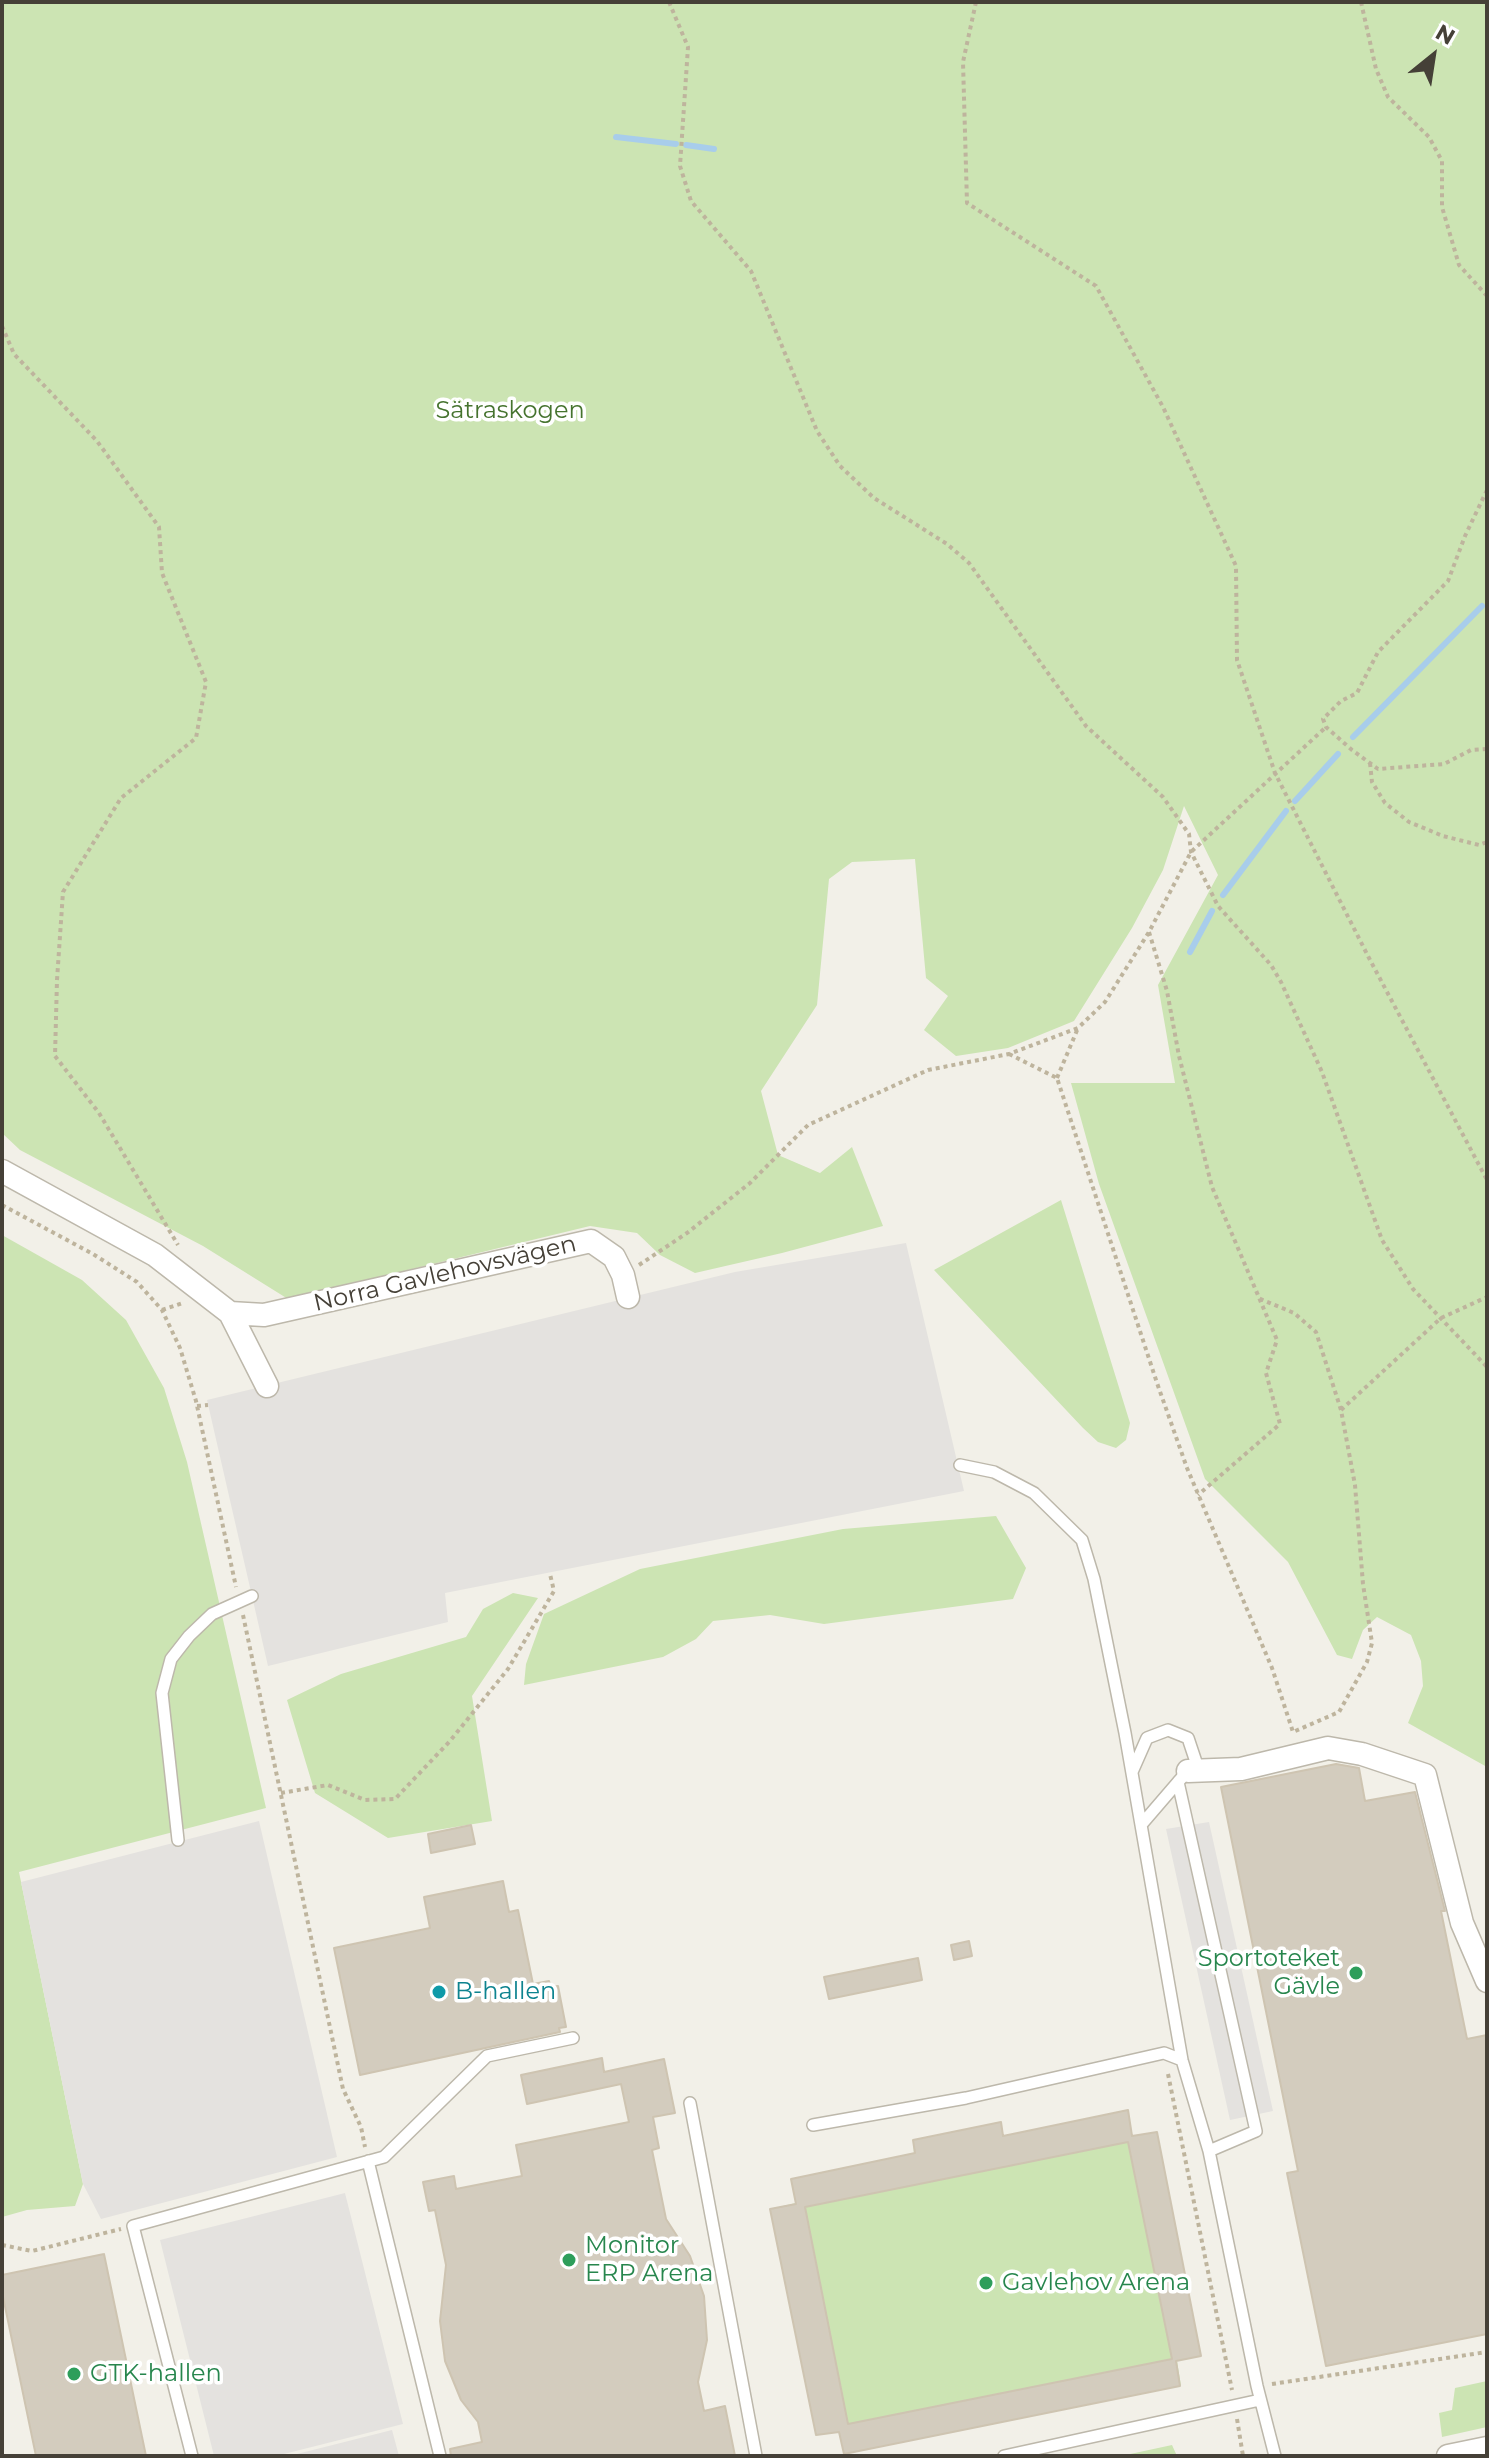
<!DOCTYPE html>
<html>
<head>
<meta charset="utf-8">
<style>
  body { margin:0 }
  #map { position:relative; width:1489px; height:2458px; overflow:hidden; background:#f2f0e8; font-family:Montserrat,sans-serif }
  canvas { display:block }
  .frame { position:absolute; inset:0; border:4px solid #454037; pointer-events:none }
  .north { position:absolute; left:1393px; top:16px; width:80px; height:80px; -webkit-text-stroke:6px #fff; paint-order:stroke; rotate:30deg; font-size:22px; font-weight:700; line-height:32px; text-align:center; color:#454037 }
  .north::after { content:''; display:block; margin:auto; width:28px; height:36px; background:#454037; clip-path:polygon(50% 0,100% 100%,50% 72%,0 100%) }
</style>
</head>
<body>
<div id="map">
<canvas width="1489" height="2458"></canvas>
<div class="frame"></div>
<div class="north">N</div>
</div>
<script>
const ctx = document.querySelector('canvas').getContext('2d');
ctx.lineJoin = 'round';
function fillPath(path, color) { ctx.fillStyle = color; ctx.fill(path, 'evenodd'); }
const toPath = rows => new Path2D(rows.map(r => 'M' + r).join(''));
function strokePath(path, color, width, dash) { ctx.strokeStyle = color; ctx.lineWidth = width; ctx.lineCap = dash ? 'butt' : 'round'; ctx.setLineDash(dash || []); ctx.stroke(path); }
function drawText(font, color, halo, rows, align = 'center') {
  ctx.font = font + ' Montserrat,sans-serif'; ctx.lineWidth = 7; ctx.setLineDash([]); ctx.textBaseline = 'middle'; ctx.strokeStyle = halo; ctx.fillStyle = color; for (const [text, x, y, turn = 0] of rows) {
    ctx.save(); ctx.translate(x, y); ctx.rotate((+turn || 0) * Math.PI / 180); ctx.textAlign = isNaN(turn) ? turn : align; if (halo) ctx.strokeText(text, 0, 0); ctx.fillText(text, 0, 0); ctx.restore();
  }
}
fillPath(toPath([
  [2,2,1487,2,1487,1767,1408,1723,1423,1686,1421,1661,1411,1635,1377,1617,1363,1630,1352,1659,1337,1655,1288,1562,1205,1479,1099,1184,1071,1083,1175,1083,1158,985,1218,875,1184,806,1163,870,1132,928,1074,1021,1008,1048,956,1056,924,1030,948,996,926,978,915,859,852,862,829,879,817,1005,761,1091,778,1155,820,1173,852,1147,883,1226,782,1253,695,1273,660,1255,637,1233,590,1226,288,1299,203,1246,20,1150,2,1133],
  [1061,1200,1130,1423,1126,1440,1116,1448,1098,1442,1083,1428,934,1270],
  [2,1235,82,1280,126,1320,164,1388,187,1462,266,1808,19,1872,83,2184,75,2206,27,2210,2,2217],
  [996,1516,1026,1568,1013,1599,824,1624,770,1615,713,1621,696,1639,663,1657,524,1685,526,1664,544,1614,640,1569,843,1529],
  [513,1593,538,1598,472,1696,492,1821,388,1838,315,1793,287,1700,341,1674,466,1637,483,1609],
  [1128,2110,1132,2136,1157,2132,1201,2356,1177,2361,1181,2386,844,2454,839,2432,816,2435,770,2209,796,2203,791,2179,914,2154,913,2140,1001,2122,1003,2136],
  [1487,2381,1487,2427,1442,2437,1439,2413,1452,2410,1455,2388],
  [1172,2445,1177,2456,1121,2456]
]), '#cce4b3');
fillPath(toPath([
  [906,1243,964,1491,445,1593,448,1622,268,1666,207,1400,735,1272],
  [259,1821,337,2157,101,2219,83,2184,21,1882],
  [1209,1822,1273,2111,1230,2120,1166,1829],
  [345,2193,403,2424,276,2456,214,2456,160,2240],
  [392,2430,399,2456,289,2456]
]), '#e4e2df');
strokePath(toPath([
  [616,137,676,144],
  [686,145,714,149],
  [1353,737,1482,606],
  [1295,801,1338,754],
  [1223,895,1286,811],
  [1190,952,1212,911]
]), '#a8cdeb', 6);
const building = toPath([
  [1336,1764,1359,1768,1365,1801,1415,1792,1445,1911,1441,1911,1467,2039,1487,2035,1487,2334,1326,2366,1287,2173,1298,2171,1221,1787,1336,1764],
  [471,1825,475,1844,431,1853,428,1834,471,1825],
  [503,1881,509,1912,518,1910,533,1984,549,1981,551,1987,558,1986,566,2027,559,2028,560,2032,360,2075,334,1948,430,1928,424,1897,503,1881],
  [969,1941,972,1956,954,1960,951,1945,969,1941],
  [918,1958,922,1980,829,1999,824,1977,918,1958],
  [602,2058,604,2072,664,2059,675,2113,653,2117,659,2148,652,2150,666,2219,690,2256,704,2296,707,2340,698,2382,704,2411,725,2406,735,2456,451,2456,450,2449,482,2442,478,2422,461,2400,445,2361,440,2321,446,2265,435,2210,429,2211,423,2182,454,2176,456,2189,522,2176,516,2145,629,2122,621,2084,527,2104,521,2075,602,2058],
  [1128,2110,1132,2136,1157,2132,1201,2356,1176,2361,1180,2386,844,2454,839,2432,816,2435,770,2209,796,2204,791,2179,915,2153,913,2140,1001,2122,1003,2136,1128,2110],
  [1128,2142,1172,2359,848,2424,805,2207,1128,2142],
  [104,2254,146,2456,36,2456,2,2292,2,2275,104,2254]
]);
fillPath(building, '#d3ccbe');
strokePath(building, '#cec4b1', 2);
const service = toPath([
  [960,1465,994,1472,1034,1493,1082,1540,1094,1579,1125,1733,1182,2060,1209,2151,1257,2386,1275,2456],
  [1132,1772,1147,1738,1168,1730,1188,1738,1196,1762,1178,1782,1256,2131,1209,2151],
  [1141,1825,1178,1782],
  [178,1840,162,1693,171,1659,189,1636,212,1614,252,1596],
  [690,2103,756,2456],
  [813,2125,966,2098,1164,2053,1182,2060],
  [368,2161,440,2456],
  [192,2456,133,2226,384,2157,487,2056,573,2038],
  [1004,2456,1260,2400]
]);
const minor = toPath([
  [2,1171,155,1255,230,1313,264,1315,591,1241,614,1257,623,1275,628,1297],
  [230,1313,267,1386],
  [1188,1771,1241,1769,1328,1748,1362,1754,1425,1775,1462,1923,1487,1981],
  [1448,2456,1487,2448]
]);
strokePath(service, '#bdb8ab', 14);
strokePath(minor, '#bdb8ab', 25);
strokePath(toPath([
  [669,2,688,47,680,166,691,201,751,271,817,431,840,466,874,498,947,544,969,563,1086,726,1163,797,1189,834,1191,852,1218,906,1271,965,1281,982,1322,1072,1382,1240,1413,1289,1487,1367],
  [976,2,963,62,967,203,1096,286,1163,407,1236,566,1237,660,1275,773,1369,958,1487,1180],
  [1361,2,1376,69,1388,97,1429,137,1442,161,1442,207,1459,265,1487,296],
  [2,326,14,354,97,441,159,527,162,573,206,682,196,738,121,798,63,892,57,980,55,1056,99,1113,178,1245],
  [1487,490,1465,536,1448,581,1378,652,1357,693,1341,701,1323,719,1326,727,1352,750,1378,769,1444,764,1471,750,1487,749],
  [1370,763,1372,782,1385,803,1409,822,1443,836,1479,845,1487,842],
  [1149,932,1167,991,1179,1056,1212,1187,1277,1340,1266,1373,1280,1424,1198,1495],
  [1009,1054,1057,1078,1157,1383,1187,1468,1272,1668,1293,1732,1339,1712,1367,1662,1372,1643,1363,1584,1355,1485,1341,1410,1316,1332,1294,1313,1258,1298],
  [1057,1078,1078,1028],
  [2,1205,93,1254,137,1282,162,1310,180,1348,196,1401,236,1587],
  [639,1265,687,1233,750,1183,808,1125,928,1070,1009,1054,1078,1028,1105,1002,1149,932,1191,852,1326,727],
  [162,1310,183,1303],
  [197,1406,208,1405],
  [1341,1410,1441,1318,1487,1297],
  [243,1615,343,2089,361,2127,365,2147],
  [281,1793,328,1785,365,1800,395,1799,450,1741,508,1669,554,1591,550,1574],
  [1168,2074,1232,2390],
  [2,2245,32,2251,121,2229],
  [1272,2384,1487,2352],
  [1237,2419,1243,2456]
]), '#beb49d', 4, [4, 4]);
strokePath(service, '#fff', 11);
strokePath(minor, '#fff', 22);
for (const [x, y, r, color] of [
  [1356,1973,8,"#2e9e5b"],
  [439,1992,8,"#0f9aa8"],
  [569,2260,8,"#2e9e5b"],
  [986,2283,8,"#2e9e5b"],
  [74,2374,8,"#2e9e5b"]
]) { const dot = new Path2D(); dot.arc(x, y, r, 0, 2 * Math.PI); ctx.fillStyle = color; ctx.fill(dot); strokePath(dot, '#fff', 3); }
drawText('24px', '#45732e', '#fff', [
  ["Sätraskogen",510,411]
]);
drawText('24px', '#454037', '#fff', [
  ["Norra Gavlehovsvägen",445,1274,-13]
]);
drawText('24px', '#27864d', '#fff', [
  ["Sportoteket",1340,1959,"right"],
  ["Gävle",1340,1987,"right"],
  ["Monitor",585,2246],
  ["ERP Arena",585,2274],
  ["Gavlehov Arena",1002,2283],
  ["GTK-hallen",90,2374]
], 'left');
drawText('24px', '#0d838f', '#fff', [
  ["B-hallen",455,1992]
], 'left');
</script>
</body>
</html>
